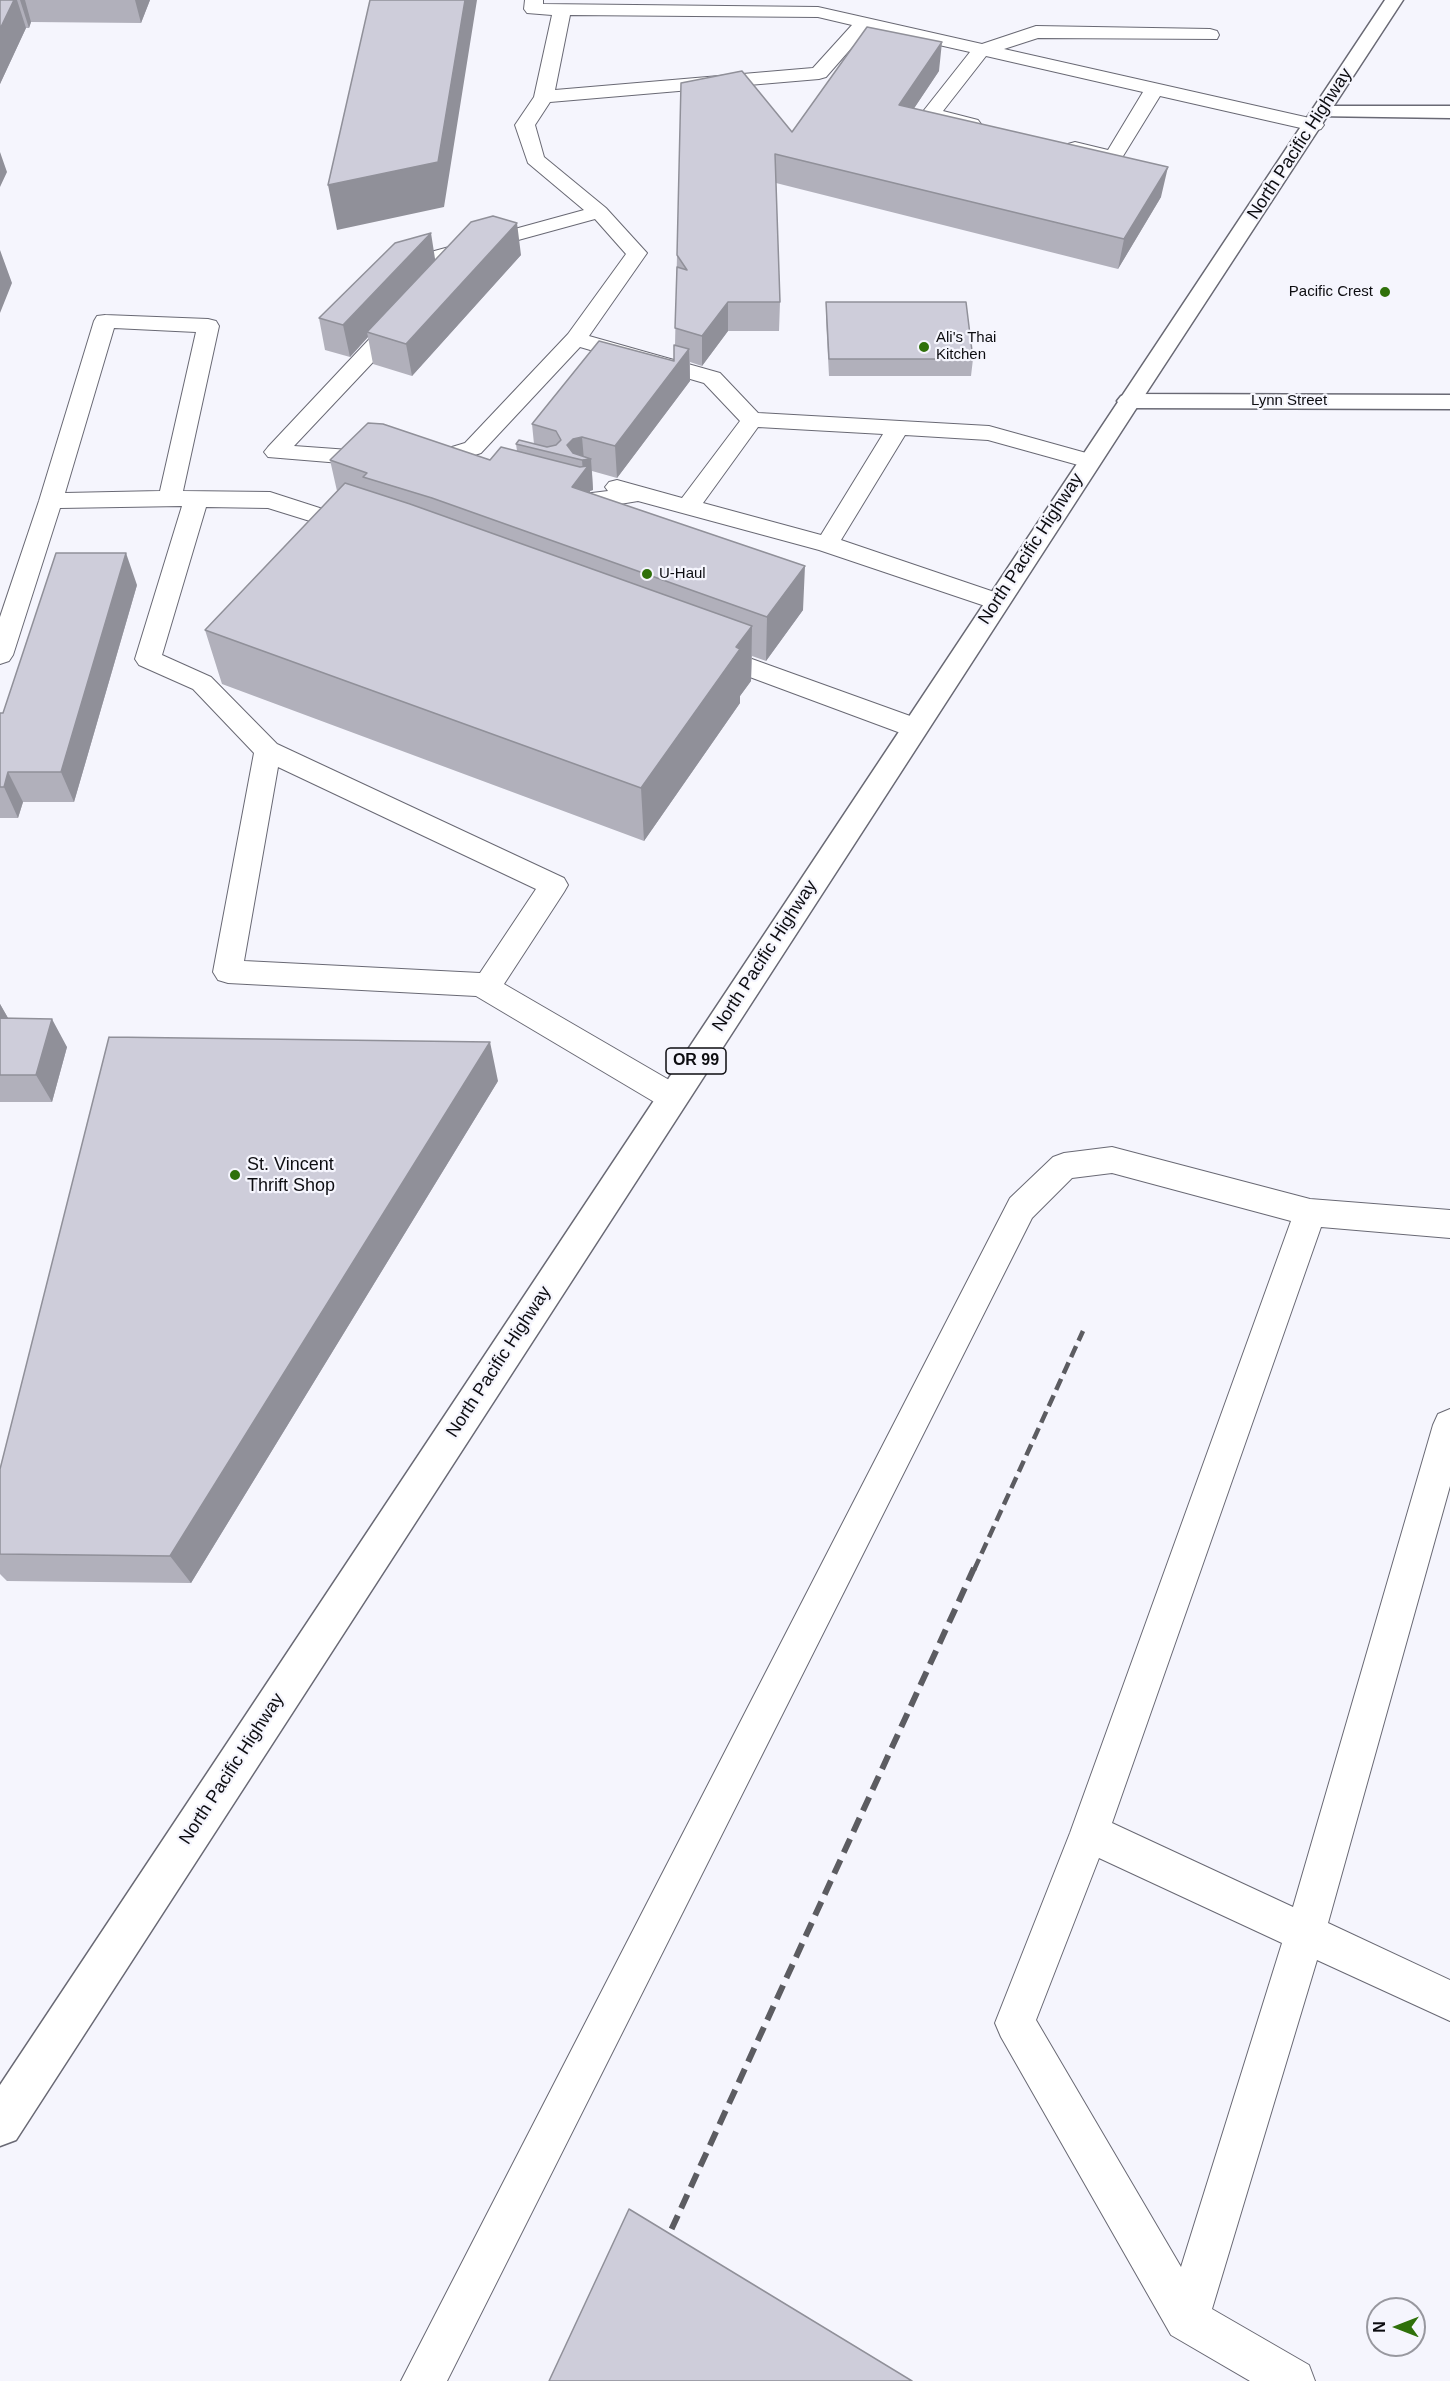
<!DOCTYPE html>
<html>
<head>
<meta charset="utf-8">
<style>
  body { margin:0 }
  #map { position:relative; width:1450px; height:2381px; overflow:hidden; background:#f5f5fd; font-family:Helvetica,sans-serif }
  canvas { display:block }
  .north { position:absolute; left:1366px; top:2297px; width:60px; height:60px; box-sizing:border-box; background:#f5f5fd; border:2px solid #98989f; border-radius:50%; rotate:270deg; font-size:16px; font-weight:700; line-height:24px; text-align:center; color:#0d0d11 }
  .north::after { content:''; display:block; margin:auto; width:21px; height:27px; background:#2f700a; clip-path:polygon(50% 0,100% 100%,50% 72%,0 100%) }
</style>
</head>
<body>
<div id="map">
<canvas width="1450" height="2381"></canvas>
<div class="north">N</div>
</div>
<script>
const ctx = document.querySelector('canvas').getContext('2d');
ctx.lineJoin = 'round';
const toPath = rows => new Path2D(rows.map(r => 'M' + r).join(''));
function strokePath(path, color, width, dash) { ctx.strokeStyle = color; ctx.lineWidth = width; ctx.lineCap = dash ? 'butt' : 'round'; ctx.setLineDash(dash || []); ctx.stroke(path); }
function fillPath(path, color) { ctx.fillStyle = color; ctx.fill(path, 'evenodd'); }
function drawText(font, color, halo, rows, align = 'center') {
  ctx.font = font + ' Helvetica,sans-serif'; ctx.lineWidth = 4.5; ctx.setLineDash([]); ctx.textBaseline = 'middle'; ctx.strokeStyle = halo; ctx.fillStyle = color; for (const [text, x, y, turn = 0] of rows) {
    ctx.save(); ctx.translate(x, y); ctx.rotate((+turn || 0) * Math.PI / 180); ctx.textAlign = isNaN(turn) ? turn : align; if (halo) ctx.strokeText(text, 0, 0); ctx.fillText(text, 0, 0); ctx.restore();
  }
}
const lane = toPath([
  [525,0,543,0,543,4,818,7,982,44,1036,26,1210,29,1217,31,1219,35,1217,39,1038,38,1004,49,1314,119,1321,121,1324,125,1321,129,1314,131,1160,96,1120,161,1113,163,1068,152,1065,148,1068,144,1075,142,1108,150,1143,92,986,56,943,111,978,120,981,124,978,128,971,130,924,118,921,114,970,52,868,29,826,77,819,79,550,102,535,125,544,157,606,208,647,253,589,336,720,373,758,413,989,426,1097,456,1101,461,1097,466,1089,468,988,440,905,435,841,540,1006,596,1009,602,1006,608,997,610,819,550,638,501,584,510,554,501,550,496,554,491,562,488,584,494,608,491,605,487,609,482,617,480,682,498,740,421,704,383,580,347,481,453,429,470,416,468,412,463,416,458,465,443,568,334,626,254,595,219,394,274,387,272,383,268,387,264,584,210,528,163,515,125,534,97,552,15,527,13,524,9,525,0],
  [570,15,818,17,852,25,813,68,555,90,570,15],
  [758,427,883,434,821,535,703,503,758,427],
  [105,315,208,319,216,321,219,326,183,491,270,492,363,522,367,527,363,532,355,535,268,508,206,507,162,655,211,677,277,744,564,878,568,885,564,892,504,984,683,1088,687,1097,683,1106,672,1109,661,1106,476,996,228,983,218,980,213,972,254,753,193,689,139,665,135,659,182,506,60,508,13,655,9,661,0,664,0,617,39,501,94,321,97,316,105,315],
  [114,328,196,332,160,491,65,493,114,328],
  [278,767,536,889,480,973,244,961,278,767],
  [399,315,407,316,410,321,407,326,294,446,377,452,385,454,389,459,385,464,377,466,268,457,264,452,268,447,391,316,399,315],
  [713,645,924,721,928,728,924,735,915,737,906,735,704,660,700,654,704,648,713,645],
  [1112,1147,1310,1199,1450,1210,1450,1238,1321,1227,1112,1823,1293,1907,1433,1425,1438,1414,1450,1409,1450,1486,1328,1923,1450,1980,1450,2021,1317,1960,1212,2309,1309,2365,1315,2381,1250,2381,1171,2335,1001,2037,995,2023,1070,1833,1291,1221,1112,1173,1072,1178,1032,1218,447,2381,401,2381,1010,1198,1053,1157,1064,1153,1112,1147],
  [1099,1858,1282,1943,1181,2267,1036,2020,1099,1858]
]);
const street = toPath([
  [1322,106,1450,106,1450,118,1315,116,1312,112,1315,108,1322,106],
  [1129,394,1450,395,1450,409,1129,408,1121,406,1117,401,1121,396,1129,394]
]);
const primary = toPath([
  [1385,0,1403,0,1141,401,16,2140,0,2146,0,2085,1385,0]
]);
strokePath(lane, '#696974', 2);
strokePath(street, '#696974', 3);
strokePath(primary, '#696974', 3);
fillPath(lane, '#fff');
fillPath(street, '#fff');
fillPath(primary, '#fff');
strokePath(toPath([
  [974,1570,1083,1331]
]), '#5c5c61', 4.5, [12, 6]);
strokePath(toPath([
  [662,2250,974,1568]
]), '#5c5c61', 6, [15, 8]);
fillPath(toPath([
  [0,0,150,0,141,23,31,22,29,28,26,28,0,84],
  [939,71,914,108,1161,197,1118,269,776,183,780,302,779,331,728,331,702,366,690,362,690,381,617,478,592,471,593,490,590,491,590,494,803,610,766,661,752,656,751,681,740,696,740,703,644,841,222,684,205,630,337,491,330,460,490,460,517,451,516,444,534,444,532,424,674,361,675,345,677,255,792,132],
  [521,255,412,376,373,364,368,337,350,357,325,350,319,318,435,260],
  [826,302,973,359,971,376,829,376,826,319],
  [137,585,74,802,23,802,18,818,0,818,0,713,3,713],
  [0,1004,8,1018,67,1047,52,1102,0,1102],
  [498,1081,191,1583,7,1581,0,1574,0,1469]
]), '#b1b0bb');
fillPath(toPath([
  [14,0,17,0,26,28,0,84,0,29],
  [20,0,25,0,31,22,29,28],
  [135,0,150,0,141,23],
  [465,0,477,0,444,207,337,230,328,185],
  [942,42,939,71,897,134,899,105],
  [0,152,7,172,0,187],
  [1168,167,1161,197,1118,269,1124,239],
  [517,223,521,255,412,376,406,344],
  [431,233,436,265,367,332,368,337,350,357,343,325],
  [0,250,12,283,0,313],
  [728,302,728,331,702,366,702,336],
  [689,349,690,381,617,478,615,446],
  [582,437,584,460,591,459,593,490,590,491,592,511,572,487,583,473,582,460,569,457,567,445,573,439],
  [126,553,137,585,74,802,61,772],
  [805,566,803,610,766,661,767,617],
  [752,626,751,681,740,696,740,703,644,841,641,788,736,647],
  [8,772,23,802,18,818,4,787],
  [0,1004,16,1032,0,1027],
  [52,1019,67,1047,52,1102,36,1075],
  [490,1042,498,1081,191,1583,170,1556]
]), '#909099');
const building = toPath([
  [0,0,14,0,0,29,0,0],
  [370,0,465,0,438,162,328,185,370,0],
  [867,27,942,42,899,105,1168,167,1124,239,775,154,780,302,728,302,702,336,675,328,677,267,687,270,677,255,681,83,742,71,792,132,867,27],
  [493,216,517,223,406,344,367,332,471,222,493,216],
  [431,233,343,325,319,318,395,243,431,233],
  [826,302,966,302,973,359,829,359,826,302],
  [599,341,674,361,674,345,689,349,615,446,582,437,573,439,567,445,573,453,591,459,582,460,516,444,519,440,547,447,556,445,561,440,556,431,532,424,599,341],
  [368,423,383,424,490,460,501,447,580,467,588,466,572,487,805,566,767,617,432,498,363,477,367,473,330,460,368,423],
  [345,483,410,504,752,626,736,647,740,649,641,788,205,630,345,483],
  [56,553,126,553,61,772,8,772,4,787,0,787,0,713,3,713,56,553],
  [0,1018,52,1019,36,1075,0,1075,0,1018],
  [109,1037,490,1042,170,1556,0,1554,0,1469,109,1037],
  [629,2209,912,2381,549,2381,629,2209]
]);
fillPath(building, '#cecdda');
strokePath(building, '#909099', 1.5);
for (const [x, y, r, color] of [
  [1385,292,6,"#2f700a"],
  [924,347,6,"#2f700a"],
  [647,574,6,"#2f700a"],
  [235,1175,6,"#2f700a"]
]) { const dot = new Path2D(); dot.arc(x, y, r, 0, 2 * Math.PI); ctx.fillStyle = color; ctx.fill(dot); strokePath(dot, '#f5f5fd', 2); }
drawText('15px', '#0d0d11', '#f5f5fd', [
  ["Pacific Crest",1373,292,"right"],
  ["Ali's Thai",936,338],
  ["Kitchen",936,355],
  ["U-Haul",659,574]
], 'left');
drawText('15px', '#0d0d11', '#f5f5fd', [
  ["Lynn Street",1289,401]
]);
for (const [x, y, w] of [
  [696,1061,60]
]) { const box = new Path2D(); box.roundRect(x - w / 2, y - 13, w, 26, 4.5); ctx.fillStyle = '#f5f5fd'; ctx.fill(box); strokePath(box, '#0d0d11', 1.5); }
drawText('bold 16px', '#0d0d11', null, [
  ["OR 99",696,1061]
]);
drawText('18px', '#0d0d11', '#f5f5fd', [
  ["North Pacific Highway",1300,144,-57],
  ["North Pacific Highway",1031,549,-57],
  ["North Pacific Highway",765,956,-57],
  ["North Pacific Highway",499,1362,-57],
  ["North Pacific Highway",232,1769,-57]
]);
drawText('18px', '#0d0d11', '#f5f5fd', [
  ["St. Vincent",247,1165],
  ["Thrift Shop",247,1186]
], 'left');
</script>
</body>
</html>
